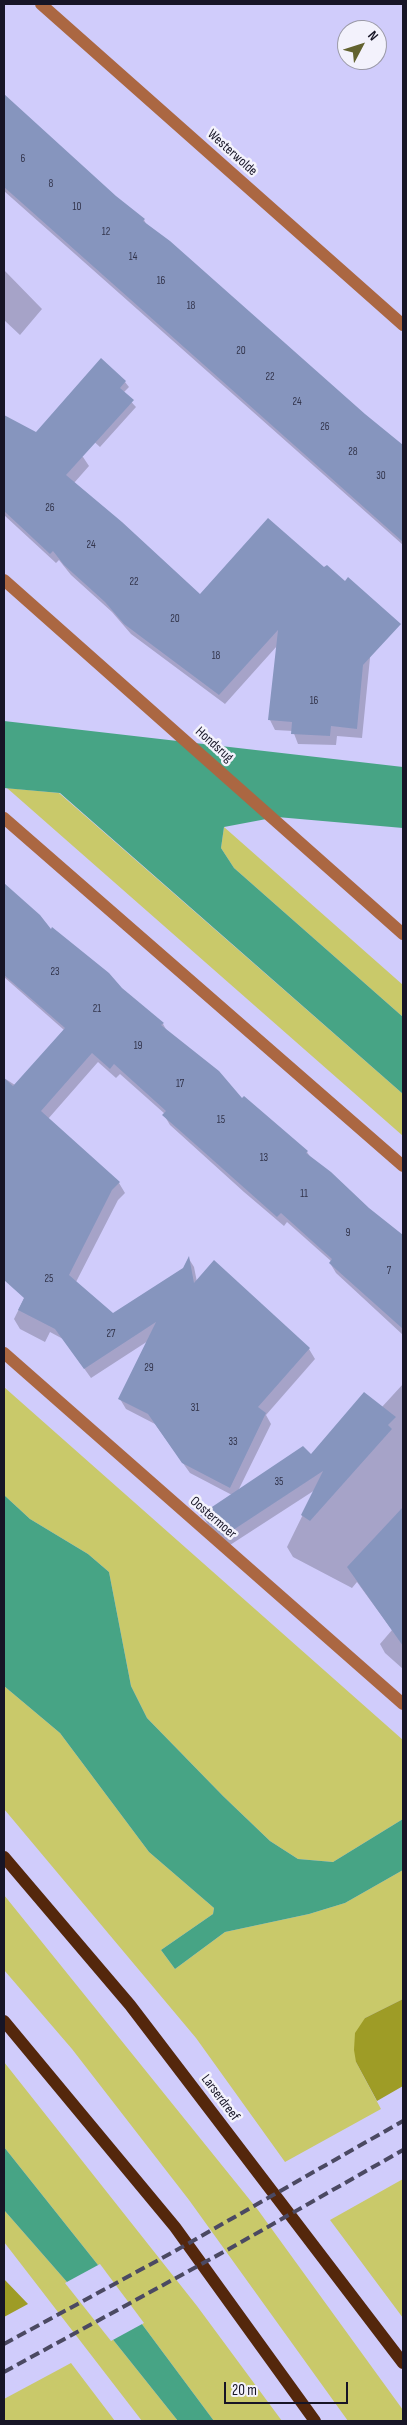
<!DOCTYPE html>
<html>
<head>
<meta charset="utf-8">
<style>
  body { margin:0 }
  #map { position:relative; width:407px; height:2425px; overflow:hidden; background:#d0ccfb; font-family:"Sofia Sans Condensed",sans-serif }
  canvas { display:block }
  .frame { position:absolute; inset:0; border:5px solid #171526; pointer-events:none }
  .north { position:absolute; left:337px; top:20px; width:50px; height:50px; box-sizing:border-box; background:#f3f2fc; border:1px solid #9b9aa6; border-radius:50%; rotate:50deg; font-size:14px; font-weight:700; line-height:20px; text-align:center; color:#171526 }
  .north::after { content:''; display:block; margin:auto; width:18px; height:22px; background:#62622f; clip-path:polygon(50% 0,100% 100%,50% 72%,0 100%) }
  .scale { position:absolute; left:224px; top:2382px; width:124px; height:22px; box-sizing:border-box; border:2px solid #171526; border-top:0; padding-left:6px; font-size:15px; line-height:18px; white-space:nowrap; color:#171526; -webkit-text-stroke:4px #f3f2fc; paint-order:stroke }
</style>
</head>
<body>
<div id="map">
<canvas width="407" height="2425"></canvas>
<div class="frame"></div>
<div class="north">N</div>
<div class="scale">20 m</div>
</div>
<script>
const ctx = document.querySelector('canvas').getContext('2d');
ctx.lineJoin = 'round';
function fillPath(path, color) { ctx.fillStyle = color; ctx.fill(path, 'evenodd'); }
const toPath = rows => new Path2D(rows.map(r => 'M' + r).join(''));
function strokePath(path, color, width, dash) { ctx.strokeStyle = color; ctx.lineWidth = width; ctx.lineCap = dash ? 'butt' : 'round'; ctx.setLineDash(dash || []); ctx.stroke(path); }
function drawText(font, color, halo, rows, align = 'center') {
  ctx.font = font + ' "Sofia Sans Condensed",sans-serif'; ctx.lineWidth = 5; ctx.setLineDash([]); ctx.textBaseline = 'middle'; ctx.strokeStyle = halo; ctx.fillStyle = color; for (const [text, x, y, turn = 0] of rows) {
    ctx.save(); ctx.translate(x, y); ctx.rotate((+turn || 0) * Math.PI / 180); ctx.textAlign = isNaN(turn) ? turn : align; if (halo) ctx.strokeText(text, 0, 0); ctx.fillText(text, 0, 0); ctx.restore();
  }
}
fillPath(toPath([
  [7,788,59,793,403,1094,403,1136],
  [224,827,403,985,403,1017,234,868,221,848],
  [4,1387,403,1740,403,1819,333,1862,298,1859,270,1841,223,1796,147,1718,131,1686,109,1572,88,1554,30,1519,4,1495],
  [4,1686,60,1733,149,1852,214,1908,213,1914,161,1950,175,1969,225,1932,309,1914,345,1903,403,1870,403,1999,365,2018,356,2062,381,2109,285,2162,196,2038,4,1809],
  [4,1895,258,2210,403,2410,403,2421,348,2421,189,2200,72,2049,4,1970],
  [4,2062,197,2306,282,2421,214,2421,98,2265,4,2147],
  [403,2179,403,2318,330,2220],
  [4,2210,67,2282,178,2421,142,2421,4,2242],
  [71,2363,115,2421,4,2421,4,2399]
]), '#c9c96a');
fillPath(toPath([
  [403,1999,403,2086,377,2101,356,2062,354,2050,355,2033,365,2018],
  [4,2279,28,2304,4,2317]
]), '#9e9c26');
fillPath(toPath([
  [4,721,403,767,403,828,277,817,224,827,221,848,234,868,403,1017,403,1094,60,793,4,788],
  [4,1495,30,1519,88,1554,109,1572,131,1686,147,1718,223,1796,270,1841,298,1859,333,1862,403,1819,403,1870,345,1903,309,1914,225,1932,175,1969,161,1950,213,1914,214,1908,149,1852,60,1733,4,1686],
  [4,2147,98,2265,214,2421,178,2421,67,2282,4,2210]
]), '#47a485');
fillPath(toPath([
  [100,2264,144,2323,111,2341,65,2283]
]), '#d0ccfb');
fillPath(toPath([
  [4,96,115,197,144,220,148,227,403,451,403,545,4,191],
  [4,270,42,309,20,335,4,320],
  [125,382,129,387,123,393,136,407,100,447,62,413],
  [4,417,83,457,89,466,74,483,200,596,324,569,375,608,362,738,337,736,336,745,298,744,293,731,275,730,270,720,277,646,225,704,131,634,112,612,71,575,59,560,56,563,4,515],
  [4,884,39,916,51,931,163,1024,167,1031,242,1100,307,1152,311,1158,403,1239,403,1335,336,1273,330,1263,332,1262,287,1222,284,1226,244,1192,170,1125,164,1115,165,1114,120,1074,116,1078,98,1062,48,1119,119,1183,125,1193,118,1200,76,1282,113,1315,184,1268,189,1259,194,1267,197,1282,214,1261,309,1349,315,1359,266,1415,271,1424,238,1491,311,1455,381,1408,403,1384,403,1669,385,1653,380,1644,392,1630,357,1582,352,1588,293,1557,287,1547,315,1490,230,1545,208,1525,202,1515,232,1495,190,1473,155,1424,126,1409,120,1399,148,1341,91,1378,63,1339,50,1332,45,1342,20,1329,14,1319,47,1252,4,1280,4,1078,15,1085,64,1030,4,977]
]), '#0003');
fillPath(toPath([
  [4,94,116,196,145,219,143,221,170,241,365,414,403,445,403,542,4,187],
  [101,358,126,381,120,388,134,400,66,475,122,522,200,594,268,518,324,567,327,565,345,581,348,577,401,624,363,665,357,729,331,726,330,736,291,734,292,722,268,720,278,630,219,695,124,624,105,602,64,565,53,551,50,554,4,511,4,415,36,432],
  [4,883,40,915,51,929,52,927,109,973,122,988,164,1023,161,1025,219,1071,242,1098,244,1096,308,1151,306,1153,331,1172,369,1208,403,1235,403,1329,329,1263,332,1259,281,1213,277,1217,178,1129,162,1115,166,1111,114,1064,110,1069,92,1053,41,1111,120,1182,112,1190,69,1275,113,1313,183,1268,189,1256,194,1283,214,1260,310,1348,258,1407,266,1413,230,1488,182,1463,148,1414,118,1399,156,1322,84,1369,55,1329,18,1310,24,1298,4,1280,4,1078,13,1086,65,1028,4,975],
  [364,1392,396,1417,388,1425,392,1429,310,1521,301,1515,323,1471,224,1536,200,1515,303,1446,311,1454],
  [403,1507,403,1646,347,1567]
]), '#8695be');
strokePath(toPath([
  [41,4,403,325],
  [4,580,403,934],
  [4,818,403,1166],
  [4,1353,403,1704]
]), '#ab6742', 12);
strokePath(toPath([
  [4,1857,130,2005,403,2363],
  [4,2021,175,2227,315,2421]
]), '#54270c', 12);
strokePath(toPath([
  [4,2344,175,2251,403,2121],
  [4,2372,229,2249,403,2150]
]), '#4b4962', 4, [10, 5]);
drawText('11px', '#33354c', null, [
  ["6",23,159],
  ["8",51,184],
  ["10",77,207],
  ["12",106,232],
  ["14",133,257],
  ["16",161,281],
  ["18",191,306],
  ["20",241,351],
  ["22",270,377],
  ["24",297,402],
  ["26",325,427],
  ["28",353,452],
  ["30",381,476],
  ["26",50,508],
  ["24",91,545],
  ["22",134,582],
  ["20",175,619],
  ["18",216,656],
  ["16",314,701],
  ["23",55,972],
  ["21",97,1009],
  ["19",138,1046],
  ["17",180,1084],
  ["15",221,1120],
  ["13",264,1158],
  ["11",304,1194],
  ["9",348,1233],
  ["7",389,1271],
  ["25",49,1279],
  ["27",111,1334],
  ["29",149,1368],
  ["31",195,1408],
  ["33",233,1442],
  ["35",279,1482]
]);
drawText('14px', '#171526', '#f3f2fc', [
  ["Westerwolde",232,153,42],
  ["Hondsrug",214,745,42],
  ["Oostermoer",213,1518,41],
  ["Larserdreef",220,2098,53]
]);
</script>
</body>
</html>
